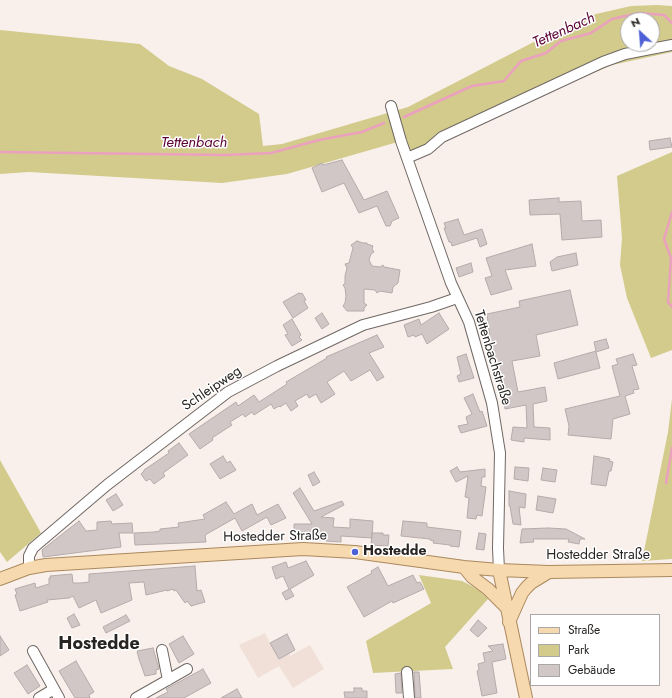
<!DOCTYPE html>
<html>
<head>
<meta charset="utf-8">
<style>
  body { margin:0 }
  #map { position:relative; width:672px; height:698px; overflow:hidden; background:#f9f0eb; font-family:Jost,sans-serif }
  canvas { display:block }
  .legend { position:absolute; left:530px; top:614px; width:130px; height:72px; box-sizing:border-box; background:#fff; border:1px solid #a9a7a7; margin:0; padding:5px 7px; list-style:none; font-size:12px; color:#272422 }
  .legend li { display:flex; align-items:center; gap:8px; height:20px }
  .legend b { width:20px; border:1px solid #a9a7a7 }
  .north { position:absolute; left:620px; top:12px; width:40px; height:40px; box-sizing:border-box; background:#fff; border:1px solid #a9a7a7; border-radius:50%; rotate:334deg; font-size:11px; font-weight:700; line-height:16px; text-align:center; color:#272422 }
  .north::after { content:''; display:block; margin:auto; width:14px; height:18px; background:#4e60d6; clip-path:polygon(50% 0,100% 100%,50% 72%,0 100%) }
</style>
</head>
<body>
<div id="map">
<canvas width="672" height="698"></canvas>
<ul class="legend">
<li><b style="height:5px;background:#f7d9b0"></b>Straße</li>
<li><b style="height:11px;background:#d2cb8c"></b>Park</li>
<li><b style="height:11px;background:#d1c7c6"></b>Gebäude</li>
</ul>
<div class="north">N</div>
</div>
<script>
const ctx = document.querySelector('canvas').getContext('2d');
ctx.lineJoin = 'round';
function fillPath(path, color) { ctx.fillStyle = color; ctx.fill(path, 'evenodd'); }
const toPath = rows => new Path2D(rows.map(r => 'M' + r).join(''));
function strokePath(path, color, width, dash) { ctx.strokeStyle = color; ctx.lineWidth = width; ctx.lineCap = dash ? 'butt' : 'round'; ctx.setLineDash(dash || []); ctx.stroke(path); }
function drawText(font, color, halo, rows, align = 'center') {
  ctx.font = font + ' Jost,sans-serif'; ctx.lineWidth = 3; ctx.setLineDash([]); ctx.textBaseline = 'middle'; ctx.strokeStyle = halo; ctx.fillStyle = color; for (const [text, x, y, turn = 0] of rows) {
    ctx.save(); ctx.translate(x, y); ctx.rotate((+turn || 0) * Math.PI / 180); ctx.textAlign = isNaN(turn) ? turn : align; if (halo) ctx.strokeText(text, 0, 0); ctx.fillText(text, 0, 0); ctx.restore();
  }
}
fillPath(toPath([
  [265,633,270,643,287,634,295,650,289,653,290,656,310,645,324,669,293,688,279,666,258,678,239,645]
]), '#f1e0d8');
fillPath(toPath([
  [657,5,672,6,672,52,612,65,570,83,407,158,401,141,287,174,222,183,29,172,0,174,0,30,140,44,169,66,202,79,259,114,263,146,282,144,408,107,553,32,596,14,631,6],
  [628,20,652,20,652,44,628,44],
  [672,152,672,350,651,358,627,298,620,265,622,238,617,176],
  [672,399,672,559,642,561,668,432],
  [0,460,41,533,7,562,0,552],
  [419,575,462,581,470,585,480,591,488,599,445,647,453,669,373,673,366,641,431,603]
]), '#d2cb8c');
strokePath(toPath([
  [404,117,472,86,504,81,521,61,546,53,561,41,591,33,612,19,639,13,664,15,672,23],
  [0,152,225,155,271,153,319,140,362,132,384,123],
  [672,212,664,239,671,258,668,302,672,307],
  [666,483,672,448]
]), '#eba1be', 2.5);
const building = toPath([
  [670,138,672,147,650,150,649,141,670,138],
  [342,160,364,200,387,191,399,218,392,221,390,226,386,226,377,206,359,213,344,183,322,192,312,168,322,163,323,165,342,160],
  [559,198,559,202,581,201,582,221,601,220,602,237,562,240,560,214,530,215,529,200,559,198],
  [458,219,464,235,482,229,487,244,480,247,477,238,452,246,451,242,449,242,444,228,446,228,444,223,458,219],
  [357,241,363,243,367,243,367,244,373,246,372,249,374,252,371,254,369,260,372,266,380,267,383,265,384,267,400,270,398,283,393,287,392,293,380,291,377,293,375,290,364,289,364,303,367,305,364,308,364,311,347,311,343,306,345,303,346,296,345,288,343,285,345,283,345,276,347,268,345,264,349,263,353,248,351,245,357,241],
  [532,244,536,266,505,270,512,289,491,295,485,278,492,276,486,258,532,244],
  [576,253,578,265,552,271,550,262,557,257,576,253],
  [471,263,473,272,459,277,456,268,471,263],
  [570,290,578,325,536,335,540,356,512,361,518,392,545,387,547,401,533,404,534,427,550,428,550,440,524,438,524,442,511,440,513,427,527,428,526,405,505,409,490,339,487,314,520,307,519,301,570,290],
  [299,293,300,294,302,293,306,300,304,301,308,308,293,318,283,302,299,293],
  [322,313,329,324,322,329,315,318,322,313],
  [439,313,449,329,427,344,422,334,415,337,414,335,408,337,404,325,419,319,421,325,439,313],
  [292,319,301,335,299,337,302,340,292,346,285,335,288,334,283,325,292,319],
  [377,335,384,347,369,353,384,377,377,381,370,370,351,381,344,371,327,382,335,394,321,403,316,394,309,398,307,394,295,401,298,406,291,411,286,403,280,407,279,406,274,409,271,404,254,415,252,412,245,417,243,414,230,422,232,425,212,438,213,440,200,449,189,434,236,402,238,406,254,395,259,402,287,384,286,382,327,358,326,357,377,335],
  [606,339,609,348,596,352,600,368,558,379,554,363,596,351,594,342,606,339],
  [466,354,474,378,459,382,457,376,461,374,457,357,466,354],
  [633,354,637,365,632,366,639,389,633,390,634,393,625,396,630,414,613,419,611,439,568,435,569,426,565,409,620,396,612,366,618,364,616,359,633,354],
  [473,394,480,412,482,411,487,426,461,433,458,426,468,424,466,417,472,414,464,398,473,394],
  [179,443,188,455,163,473,165,476,154,484,150,479,146,481,141,474,144,471,144,470,169,453,168,451,179,443],
  [223,456,227,463,230,461,236,470,220,479,210,464,223,456],
  [594,456,610,459,609,461,613,462,611,471,609,471,606,486,591,484,594,456],
  [457,467,460,472,485,469,485,477,482,477,481,486,486,487,482,516,477,515,476,519,467,518,469,498,465,497,468,476,456,482,450,471,457,467],
  [515,467,529,468,528,481,514,479,515,467],
  [543,468,557,470,555,482,541,480,543,468],
  [314,472,320,482,313,486,308,475,314,472],
  [300,488,314,511,342,501,344,505,321,517,334,518,333,527,350,528,350,519,373,521,372,538,341,536,341,542,326,541,326,540,297,539,294,535,294,524,312,524,293,493,300,488],
  [509,491,526,494,525,508,519,507,521,525,513,524,510,506,509,506,509,491],
  [116,494,123,505,113,511,106,500,116,494],
  [538,496,556,499,553,513,536,510,538,496],
  [226,502,234,514,252,504,257,515,278,504,286,518,271,525,267,517,242,531,235,518,205,535,206,542,135,545,134,533,154,532,160,531,160,529,179,527,178,523,205,519,203,515,226,502],
  [79,521,86,531,97,530,97,522,111,521,112,524,132,523,133,533,119,533,121,547,43,557,42,550,79,521],
  [403,521,427,523,427,527,461,531,459,547,450,546,450,545,433,543,434,541,430,540,430,539,401,536,403,521],
  [548,528,566,529,585,539,580,539,579,544,568,542,569,539,533,539,534,542,520,543,522,529,548,528],
  [372,533,383,533,383,535,389,535,388,546,371,545,372,533],
  [479,533,486,534,484,550,476,549,479,533],
  [306,561,314,575,290,589,294,596,286,600,282,593,289,589,283,576,276,579,272,567,286,562,288,568,306,561],
  [195,566,197,591,201,590,205,602,191,606,187,601,185,603,176,590,174,591,173,589,167,591,167,590,146,595,144,582,129,583,132,600,101,613,96,600,79,608,73,596,69,598,47,600,48,602,20,611,15,595,17,594,15,589,35,583,36,588,49,584,49,578,51,578,50,576,72,574,73,583,81,583,89,582,89,574,195,566],
  [378,567,388,586,413,575,417,583,420,582,424,589,393,603,392,601,364,617,347,587,372,573,371,571,378,567],
  [74,614,80,625,72,628,67,618,74,614],
  [126,615,130,621,106,633,103,627,126,615],
  [478,620,487,628,478,637,470,630,478,620],
  [287,634,295,650,279,659,270,643,287,634],
  [0,636,9,650,0,656,0,636],
  [183,636,194,654,179,663,169,644,183,636],
  [503,644,506,659,492,662,497,693,482,696,477,671,479,670,478,664,485,662,483,653,493,651,488,646,503,644],
  [153,648,159,669,156,670,156,674,145,676,139,659,137,651,153,648],
  [76,661,94,692,89,695,90,698,75,698,59,671,76,661],
  [27,665,40,686,28,694,14,673,27,665],
  [203,669,211,683,184,698,156,698,168,692,166,689,203,669],
  [414,672,419,672,421,698,415,698,414,672],
  [401,673,402,693,396,693,395,674,401,673],
  [354,688,362,688,362,691,367,691,367,698,345,698,344,692,354,692,354,688],
  [237,689,242,698,221,698,237,689]
]);
fillPath(building, '#d1c7c6');
strokePath(building, '#b5abaa', 1);
const minor = toPath([
  [391,106,401,141,451,283,469,322,492,403,500,453,498,548,499,570],
  [407,158,428,149,442,137,603,62,625,54,672,45],
  [29,568,29,556,33,548,107,485,228,392,277,366,363,325,431,307,457,298],
  [162,650,168,680],
  [33,651,59,698],
  [407,672,409,698],
  [39,698,54,689],
  [136,698,187,669]
]);
const major = toPath([
  [464,567,472,577,488,589,506,607],
  [499,570,526,698],
  [0,579,29,568,46,565,303,549,355,552,464,567,499,570,549,572,672,570],
  [509,622,522,593,526,588,531,583,549,572]
]);
strokePath(minor, '#706864', 12);
strokePath(major, '#aa895c', 14);
strokePath(minor, '#fff', 10);
strokePath(major, '#f7d9b0', 12);
for (const [x, y, r, color] of [
  [355,552,4,"#4e60d6"]
]) { const dot = new Path2D(); dot.arc(x, y, r, 0, 2 * Math.PI); ctx.fillStyle = color; ctx.fill(dot); strokePath(dot, '#fff', 1.5); }
drawText('14px', '#272422', '#fff', [
  ["Tettenbachstraße",492,358,73],
  ["Schleipweg",212,389,-34],
  ["Hostedder Straße",275,537,-1],
  ["Hostedder Straße",598,556]
]);
drawText('bold 14px', '#272422', '#fff', [
  ["Hostedde",363,552]
], 'left');
drawText('italic 15px', '#5c0436', '#fff', [
  ["Tettenbach",564,31,-24],
  ["Tettenbach",194,143]
]);
drawText('bold 18px', '#272422', '#fff', [
  ["Hostedde",99,645]
]);
</script>
</body>
</html>
